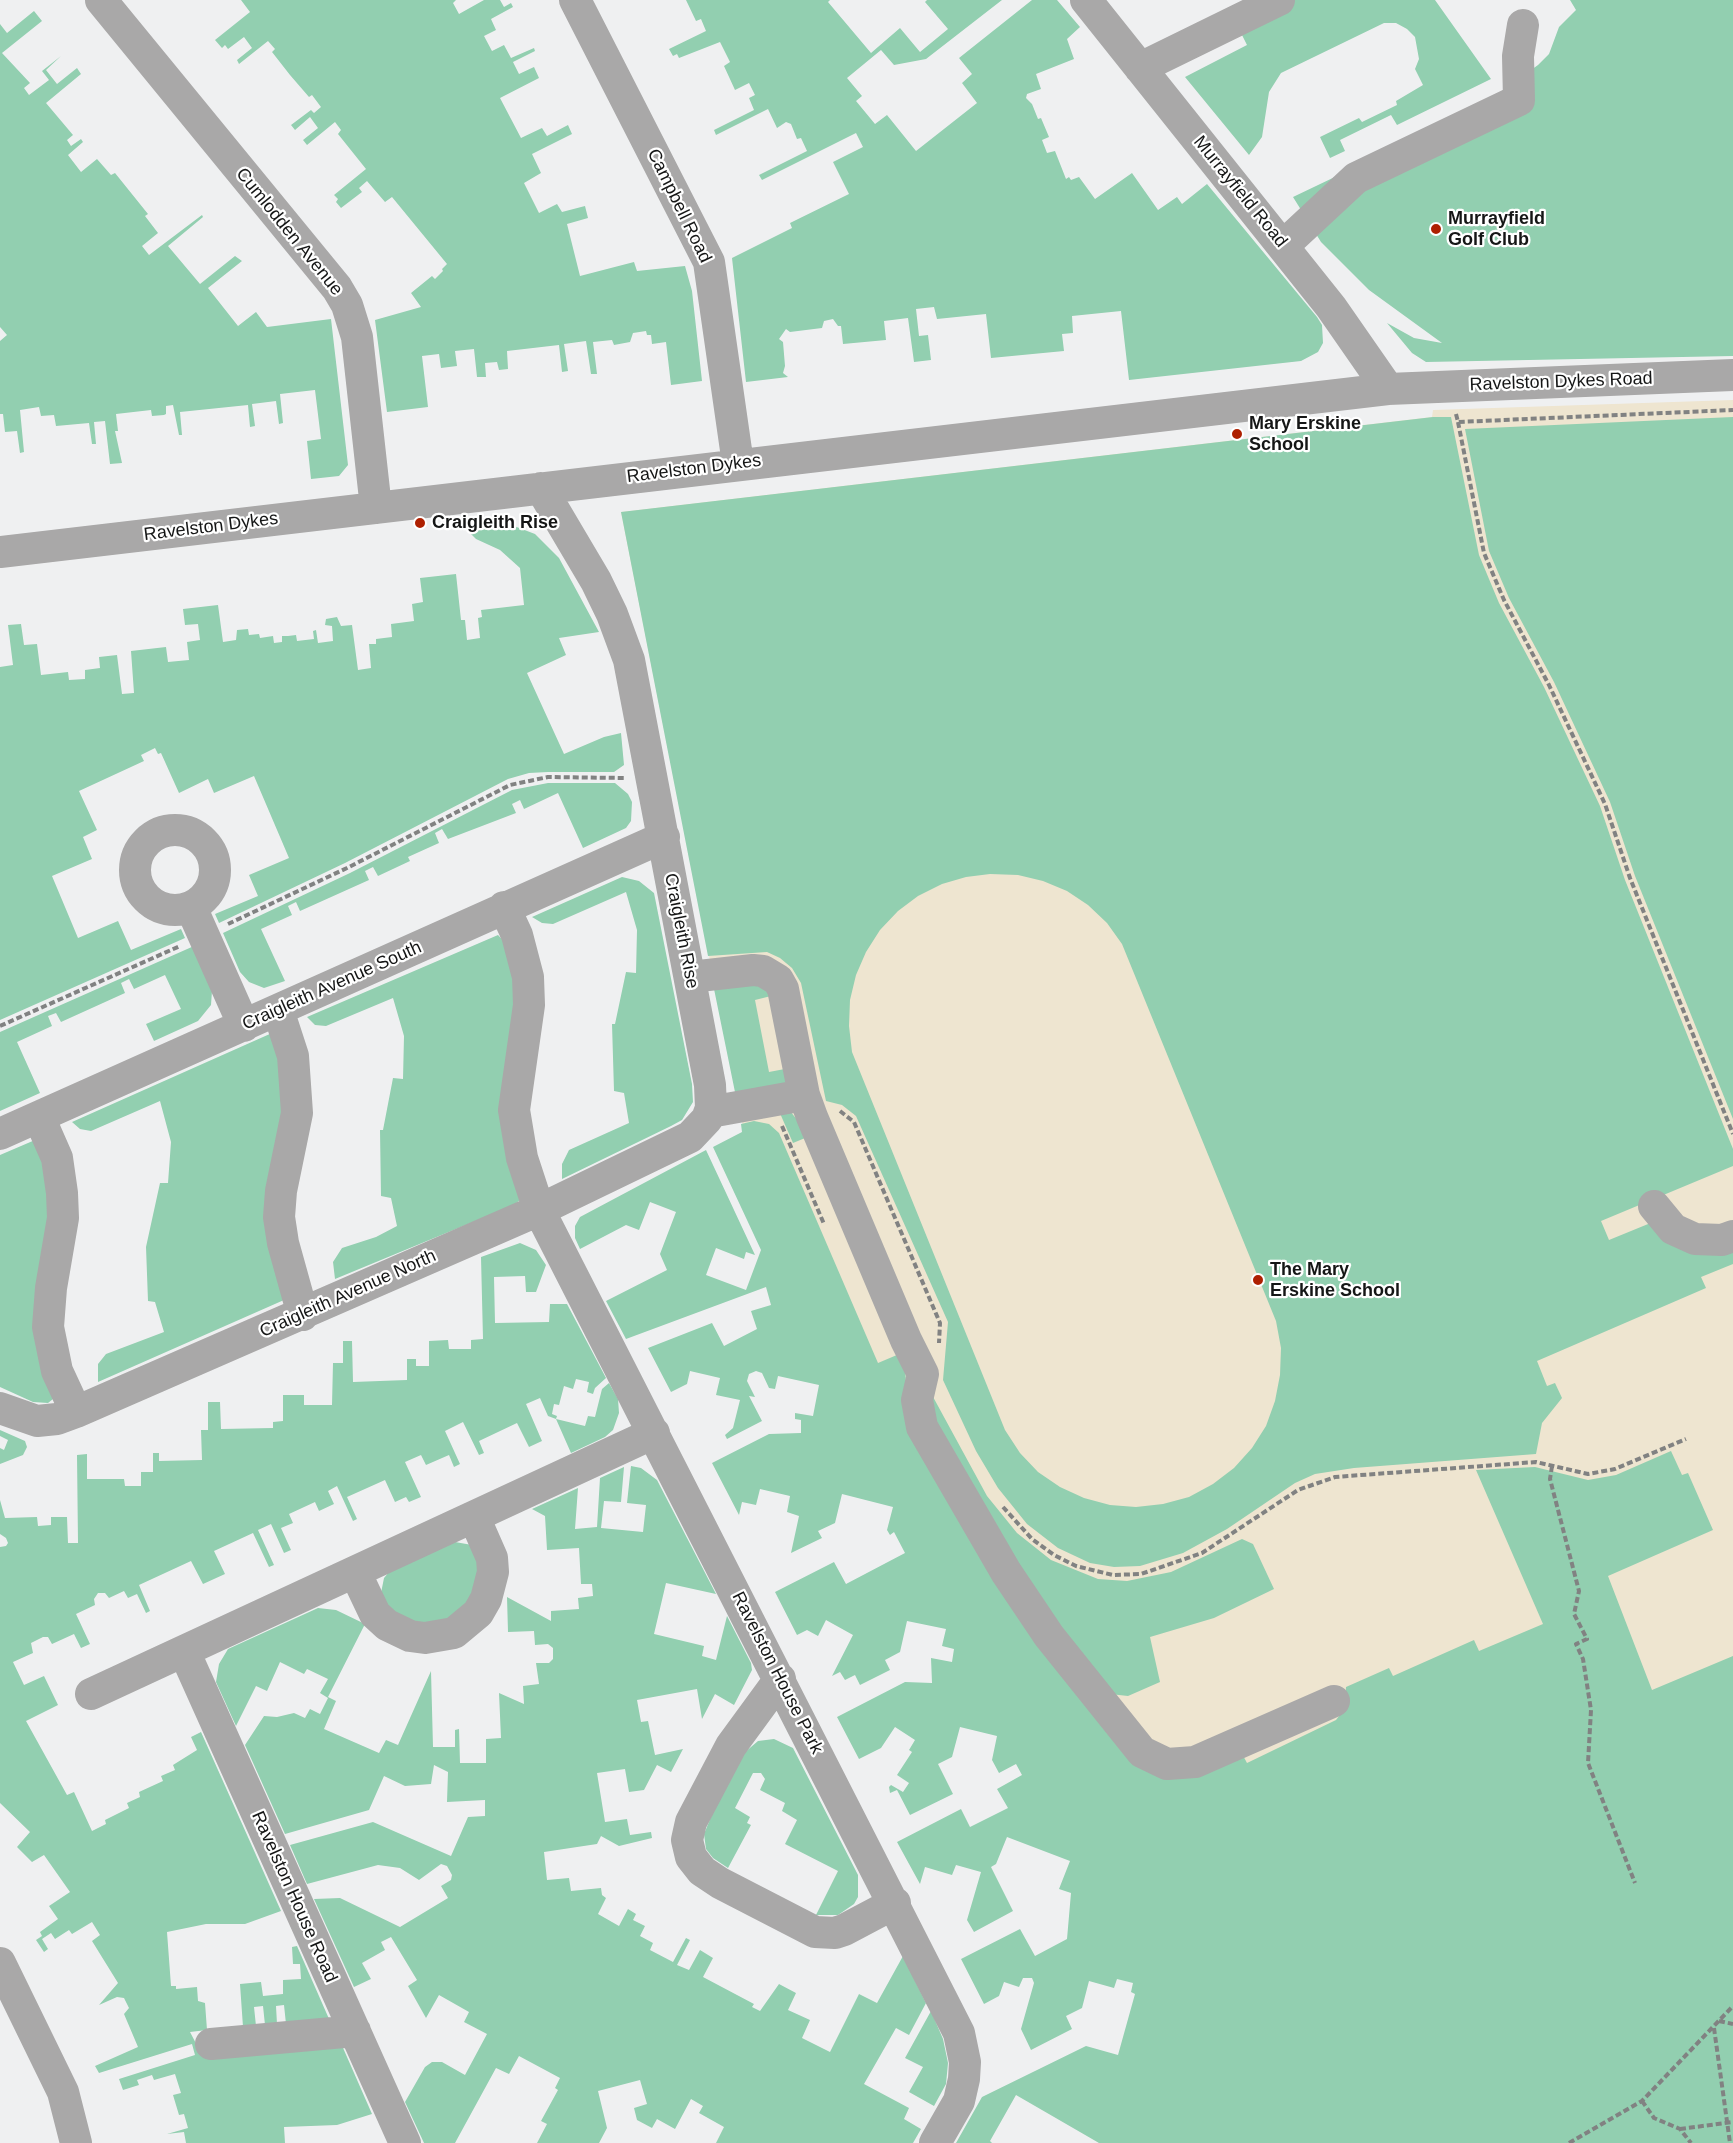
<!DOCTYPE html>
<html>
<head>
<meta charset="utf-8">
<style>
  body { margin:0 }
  canvas { display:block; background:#eff0f1 }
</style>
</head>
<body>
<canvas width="1733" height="2143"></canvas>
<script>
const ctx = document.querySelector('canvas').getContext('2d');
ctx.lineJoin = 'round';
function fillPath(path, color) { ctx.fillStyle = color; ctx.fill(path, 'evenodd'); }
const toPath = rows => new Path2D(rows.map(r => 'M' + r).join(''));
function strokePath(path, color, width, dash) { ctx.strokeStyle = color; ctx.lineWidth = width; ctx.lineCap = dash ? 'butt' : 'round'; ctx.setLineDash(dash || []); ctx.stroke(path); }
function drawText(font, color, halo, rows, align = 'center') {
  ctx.font = font + ' Arial,sans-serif'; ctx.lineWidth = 4.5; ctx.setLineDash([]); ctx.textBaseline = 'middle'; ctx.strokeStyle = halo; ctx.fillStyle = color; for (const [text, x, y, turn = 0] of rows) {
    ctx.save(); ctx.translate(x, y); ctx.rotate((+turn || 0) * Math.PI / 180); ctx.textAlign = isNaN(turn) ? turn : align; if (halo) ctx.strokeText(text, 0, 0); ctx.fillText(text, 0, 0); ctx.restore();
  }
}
fillPath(toPath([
  [1733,400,1733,1972,1231,2143,768,1253,621,512,1432,417,1433,410]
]), '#eee5d0');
fillPath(toPath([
  [241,0,456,0,453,3,459,14,484,0,500,0,504,7,511,3,513,7,491,19,496,30,484,36,492,51,504,45,511,58,534,48,535,51,513,62,519,74,534,67,539,78,500,98,521,138,542,128,547,136,568,125,572,134,532,154,541,173,524,183,539,213,557,204,562,212,585,206,588,218,567,224,580,276,634,262,637,271,685,266,692,291,702,381,671,385,666,342,652,344,651,335,647,335,646,331,633,333,630,342,614,345,612,340,593,342,597,374,591,374,586,341,564,344,568,371,562,372,559,345,507,351,508,369,499,370,497,362,485,363,486,377,477,377,474,349,455,351,457,366,441,368,439,354,422,356,428,407,387,412,375,320,421,307,411,293,432,276,435,279,443,271,442,269,447,264,392,197,385,202,367,181,359,188,362,192,341,208,336,202,338,199,334,195,366,169,338,134,341,130,335,122,307,145,303,140,318,128,310,117,295,130,291,125,311,110,314,113,321,107,312,95,309,97,290,75,272,52,275,49,268,41,239,64,237,60,252,48,244,37,228,49,225,45,222,48,215,40,250,12],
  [686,0,830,0,828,2,871,53,900,28,920,52,948,29,925,2,927,0,1002,0,926,59,894,65,881,50,847,78,862,96,856,101,875,124,887,115,916,151,977,103,962,83,972,74,959,58,1032,0,1057,0,1080,27,1067,39,1074,59,1036,74,1041,89,1027,94,1026,98,1032,104,1038,119,1041,118,1049,137,1042,140,1047,153,1055,151,1066,179,1069,177,1071,180,1079,177,1095,199,1132,173,1158,210,1177,197,1182,204,1207,184,1317,317,1322,325,1323,343,1318,352,1301,361,1129,380,1121,311,1072,316,1073,333,1062,334,1064,351,991,358,986,314,937,319,934,307,916,309,919,336,928,335,931,360,914,362,908,318,884,321,886,340,843,344,841,326,838,326,833,319,824,321,822,328,790,332,786,329,779,339,783,342,785,366,783,373,788,377,746,382,732,258,792,228,790,223,849,194,833,162,863,147,856,133,762,180,759,175,807,151,801,138,797,139,791,124,786,122,777,128,768,109,716,135,714,130,754,110,749,98,755,95,749,83,735,90,724,66,730,62,720,42,679,58,677,54,673,56,669,49,706,31,701,19,696,21],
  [1293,0,1435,0,1491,79,1397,125,1391,115,1340,140,1345,151,1330,158,1320,137,1359,118,1362,122,1397,105,1396,101,1423,85,1415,69,1419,59,1415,37,1407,29,1396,23,1384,23,1281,73,1269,92,1262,137,1249,155,1185,77,1247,45,1240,31],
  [1570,0,1733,0,1733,356,1426,362,1412,353,1387,323,1414,338,1442,343,1369,290,1321,242,1293,197,1477,109,1538,65,1549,54,1559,27,1576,10],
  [34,11,42,21,2,53,30,83,24,88,29,95,49,80,42,71,61,56,46,70,57,84,77,68,81,74,46,103,73,135,67,140,71,146,81,139,83,142,68,155,81,172,97,159,111,175,115,173,148,214,145,216,158,233,142,246,149,255,202,215,203,217,168,246,200,284,235,256,242,261,208,288,238,326,256,312,267,327,331,319,348,465,339,476,311,479,307,441,321,439,315,390,280,394,283,423,279,424,276,401,252,404,255,426,250,427,248,405,180,412,182,435,179,435,173,405,166,406,166,414,164,415,152,416,151,410,116,414,118,431,115,431,122,463,110,464,105,421,94,422,96,444,92,444,89,423,56,426,54,415,41,416,39,407,20,410,24,452,20,453,17,431,5,432,3,414,0,414,0,341,7,335,0,327,0,24,7,33],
  [1433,417,1451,417,1479,555,1499,603,1544,687,1600,806,1625,880,1733,1149,1733,1166,1601,1221,1609,1240,1653,1222,1733,1245,1733,1264,1701,1277,1706,1288,1537,1361,1547,1386,1555,1383,1562,1398,1542,1423,1536,1454,1354,1468,1315,1474,1295,1483,1227,1529,1183,1553,1140,1566,1114,1567,1090,1563,1058,1548,1027,1524,998,1488,976,1451,943,1380,948,1322,856,1116,842,1105,826,1101,801,983,792,968,780,958,767,952,708,956,621,512],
  [990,874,1018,875,1043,881,1067,891,1088,905,1107,923,1122,944,1276,1321,1281,1348,1280,1375,1275,1401,1266,1426,1252,1448,1234,1468,1213,1484,1189,1497,1163,1504,1136,1507,1110,1505,1084,1498,1060,1487,1038,1472,1020,1453,1005,1430,852,1052,849,1026,850,1000,856,975,866,952,880,930,898,911,918,896,942,884,966,877],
  [1733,417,1733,1119,1635,876,1610,802,1554,682,1509,598,1489,551,1465,429],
  [514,526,535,534,559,558,599,632,559,638,566,655,527,673,564,754,604,737,621,733,624,765,614,772,548,772,529,773,508,779,345,863,219,923,215,914,258,896,249,875,289,858,254,776,214,793,208,779,179,793,161,753,158,754,155,748,141,755,144,761,79,791,97,830,83,837,92,859,52,876,78,938,118,921,131,950,181,929,185,938,0,1020,0,667,13,665,8,625,21,624,24,645,37,644,41,675,68,672,69,680,85,679,85,670,100,668,99,657,117,655,122,694,134,693,131,651,166,647,168,662,189,660,187,642,200,640,198,624,185,625,183,609,218,605,223,642,236,640,237,630,248,629,249,635,259,634,260,638,273,636,274,643,282,642,282,636,288,636,296,635,297,641,314,639,313,631,316,630,318,643,333,641,332,626,325,625,326,619,337,617,341,626,352,625,358,670,371,668,369,644,376,644,376,639,392,637,391,624,414,621,412,604,423,602,420,578,456,574,461,620,465,620,467,640,480,638,478,618,482,617,481,610,524,605,520,568,500,550,476,539,468,531],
  [548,783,615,783,628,794,632,802,631,821,626,828,583,848,558,793,524,809,520,800,512,804,516,813,448,839,442,829,435,833,439,843,408,857,410,861,378,876,373,867,365,871,369,880,300,911,296,902,288,906,292,915,261,929,285,981,264,988,249,982,240,972,223,933,350,873,512,790],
  [622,877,639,881,654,893,692,1084,693,1102,682,1120,671,1126,562,1179,562,1164,569,1150,629,1123,624,1093,614,1091,612,1024,615,1024,626,972,636,973,637,930,626,892,553,924,542,923,532,917],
  [498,935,515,953,521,1199,514,1205,335,1279,333,1262,342,1248,376,1237,397,1226,391,1198,381,1196,380,1130,383,1130,393,1078,403,1079,404,1036,393,998,326,1026,315,1025,307,1017],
  [194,946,212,991,211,1005,198,1021,154,1041,146,1024,181,1009,165,975,134,989,129,979,121,983,125,993,61,1022,56,1013,48,1016,52,1026,17,1042,40,1093,0,1111,0,1032],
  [753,979,775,995,755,1000,769,1072,790,1068,788,1082,736,1097,713,984],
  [272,1033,284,1057,284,1300,98,1382,98,1364,106,1354,164,1332,155,1302,148,1301,146,1247,160,1183,168,1183,171,1142,160,1101,91,1131,80,1129,72,1122],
  [779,1111,790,1111,810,1136,793,1143],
  [754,1121,769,1124,779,1133,878,1363,904,1352,908,1412,1137,1757,1240,1750,1247,1763,1336,1720,1345,1708,1346,1687,1389,1668,1393,1676,1474,1640,1479,1651,1543,1624,1476,1470,1535,1467,1588,1480,1616,1475,1671,1451,1682,1475,1688,1473,1713,1530,1608,1576,1652,1690,1733,1656,1733,2143,1099,2143,1016,2095,990,2141,992,2143,956,2143,982,2097,1086,2046,1118,2055,1135,1994,1131,1992,1133,1983,1117,1979,1114,1988,1089,1981,1082,2008,1066,2016,1072,2029,1031,2050,1021,2029,1034,1983,1032,1978,1023,1978,1019,1987,1004,1982,999,1996,984,2004,961,1959,1020,1929,1035,1956,1067,1939,1071,1893,1059,1889,1070,1861,1007,1837,996,1864,991,1867,1013,1911,974,1932,967,1920,981,1872,956,1865,952,1875,925,1867,920,1884,897,1842,961,1809,970,1827,1008,1808,997,1789,1022,1775,1016,1764,999,1773,992,1760,997,1736,960,1727,952,1757,938,1764,953,1794,910,1815,897,1790,890,1793,889,1787,891,1785,903,1792,909,1783,897,1775,912,1752,909,1750,915,1740,895,1727,881,1748,859,1759,837,1717,905,1682,932,1683,931,1658,952,1662,954,1649,942,1646,946,1629,907,1621,900,1652,885,1660,890,1670,860,1685,855,1675,845,1680,840,1672,832,1676,853,1635,826,1620,818,1636,807,1630,797,1635,775,1592,834,1562,846,1584,905,1553,894,1532,890,1535,887,1530,893,1507,842,1494,835,1523,818,1531,822,1538,791,1553,799,1516,787,1512,790,1496,760,1489,756,1505,742,1502,739,1515,712,1463,769,1434,801,1433,801,1420,795,1419,795,1413,813,1416,819,1385,778,1376,775,1389,769,1388,762,1373,756,1371,749,1374,747,1381,755,1397,749,1396,762,1421,727,1439,725,1435,733,1428,740,1400,716,1395,720,1378,690,1371,687,1384,671,1392,648,1348,712,1323,724,1346,757,1329,751,1311,771,1305,766,1287,626,1339,606,1301,667,1270,660,1254,676,1212,650,1202,639,1230,626,1225,580,1249,575,1238,575,1226,580,1217,706,1150,755,1255,746,1252,744,1259,716,1248,706,1275,746,1290,761,1250,713,1147,742,1132,741,1124],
  [35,1140,50,1161,53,1399,48,1403,33,1402,0,1387,0,1155],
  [520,1243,536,1250,546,1265,536,1292,526,1292,525,1276,494,1277,495,1323,549,1322,550,1304,567,1304,606,1378,595,1388,593,1394,587,1392,589,1382,576,1379,573,1389,564,1386,559,1405,554,1404,552,1414,557,1416,556,1419,585,1426,588,1416,595,1417,602,1389,609,1383,618,1399,619,1413,613,1430,605,1437,571,1453,556,1419,548,1416,540,1398,526,1404,542,1441,529,1447,517,1423,479,1441,484,1453,479,1455,463,1422,445,1431,460,1464,454,1467,449,1455,426,1465,421,1455,405,1462,421,1497,409,1502,406,1497,395,1502,385,1480,347,1497,357,1519,353,1521,337,1486,328,1491,334,1504,319,1511,315,1502,289,1514,293,1523,281,1528,291,1550,284,1553,271,1524,258,1530,274,1565,269,1567,253,1533,214,1551,225,1574,203,1584,191,1561,139,1585,150,1611,146,1613,137,1594,128,1598,124,1591,109,1598,105,1593,98,1593,94,1599,95,1605,76,1614,90,1644,81,1648,74,1634,52,1644,48,1637,43,1637,31,1643,33,1653,13,1662,24,1685,44,1676,58,1705,26,1721,67,1795,74,1792,92,1831,106,1824,105,1820,129,1808,127,1803,140,1797,139,1792,163,1781,161,1776,175,1770,173,1765,197,1750,191,1737,201,1732,281,1911,245,1924,206,1924,167,1932,171,1986,176,1986,176,1989,197,1987,198,2001,205,2003,207,2030,190,2032,201,2053,340,2041,372,2114,337,2125,284,2127,285,2143,186,2143,184,2132,167,2134,188,2128,184,2114,179,2115,173,2095,181,2093,175,2074,154,2080,152,2075,137,2080,139,2085,123,2090,119,2079,195,2055,192,2044,99,2073,95,2066,138,2047,124,2014,129,2008,124,1998,117,1997,99,2005,118,1983,92,1941,100,1935,92,1922,72,1934,69,1930,55,1939,51,1933,42,1939,48,1949,44,1952,36,1940,42,1936,40,1932,58,1919,49,1906,70,1892,44,1855,32,1862,17,1847,30,1832,0,1803,0,1547,6,1546,8,1543,6,1538,0,1534,0,1500,5,1518,37,1517,38,1526,51,1525,51,1517,67,1517,68,1543,78,1543,77,1455,87,1454,87,1479,124,1479,125,1486,141,1486,141,1472,153,1472,153,1453,159,1453,159,1461,202,1460,201,1430,208,1430,208,1402,220,1402,221,1429,273,1428,273,1422,283,1421,283,1395,304,1395,304,1405,332,1405,333,1363,343,1363,343,1341,352,1341,353,1382,407,1380,407,1359,416,1359,416,1366,429,1366,429,1341,448,1340,449,1349,471,1349,471,1340,483,1339,481,1257],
  [932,1395,987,1496,1017,1533,1051,1560,1098,1579,1127,1581,1171,1572,1242,1539,1253,1544,1274,1589,1214,1618,1150,1637,1160,1682,1128,1696,1110,1694,1055,1632,927,1406],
  [0,1430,25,1441,27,1447,23,1455,0,1464,0,1448,4,1450,8,1440,0,1436],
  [631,1466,641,1468,657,1480,716,1594,666,1583,654,1634,704,1646,702,1656,716,1660,727,1616,751,1663,752,1670,734,1705,715,1694,702,1719,697,1689,637,1700,641,1722,648,1721,655,1755,683,1749,671,1772,657,1765,644,1790,629,1792,625,1769,597,1773,605,1822,627,1819,630,1835,651,1832,652,1838,619,1846,601,1836,597,1844,544,1852,547,1880,569,1878,571,1891,601,1888,602,1895,606,1898,598,1914,619,1926,628,1909,636,1914,633,1920,645,1926,640,1936,653,1943,650,1950,673,1962,686,1938,690,1940,677,1965,689,1970,700,1950,713,1958,703,1977,754,2004,752,2007,760,2011,779,1984,796,1993,788,2010,810,2020,802,2038,830,2052,859,1994,877,2003,903,1956,926,2003,909,2035,896,2028,864,2084,909,2108,904,2119,921,2129,913,2143,716,2143,724,2127,699,2113,703,2106,691,2099,675,2129,657,2119,652,2128,637,2120,634,2108,647,2104,640,2080,598,2091,607,2128,599,2143,537,2143,547,2124,541,2121,558,2090,555,2088,560,2078,519,2056,509,2074,496,2068,455,2143,424,2143,405,2102,425,2067,432,2062,442,2062,465,2075,487,2034,464,2022,469,2012,439,1995,426,2018,408,1986,417,1980,391,1937,381,1942,385,1950,362,1963,371,1979,354,1987,314,1899,340,1898,400,1927,448,1898,441,1886,451,1880,452,1875,447,1866,441,1864,419,1880,400,1868,378,1865,307,1884,290,1845,373,1822,451,1856,468,1817,485,1816,485,1800,447,1802,448,1772,434,1765,431,1784,405,1786,384,1776,369,1810,285,1834,245,1745,264,1716,277,1717,294,1713,305,1718,310,1709,320,1714,328,1698,320,1693,328,1679,307,1669,304,1674,280,1662,267,1691,256,1686,236,1726,216,1682,219,1664,228,1649,318,1608,336,1610,365,1624,328,1697,336,1701,324,1729,379,1753,386,1740,398,1745,431,1671,433,1747,455,1747,455,1730,459,1729,460,1763,486,1763,486,1739,501,1738,499,1693,524,1704,523,1686,539,1684,536,1663,549,1663,553,1659,553,1648,548,1644,535,1645,534,1631,508,1632,507,1597,551,1621,551,1611,579,1609,578,1598,593,1596,592,1584,581,1584,579,1548,547,1550,545,1516,532,1509,578,1488,575,1529,597,1527,600,1478,624,1467,621,1502,604,1501,601,1528,643,1532,646,1505,627,1503],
  [455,1542,472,1545,483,1571,460,1618,414,1625,391,1611,381,1593,384,1578,389,1572],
  [774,1739,793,1748,858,1875,858,1897,854,1904,838,1915,816,1915,838,1871,785,1844,797,1820,782,1811,785,1803,760,1790,765,1779,761,1773,753,1773,735,1808,750,1817,747,1823,751,1825,728,1868,713,1858,706,1849,704,1834,711,1817,744,1753,758,1741],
  [297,1946,333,2028,286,2024,284,2005,276,2006,277,2024,265,2025,263,2006,254,2007,256,2026,243,2027,240,1984,261,1982,263,1996,283,1994,283,1980,301,1979,300,1964,293,1964,292,1947],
  [931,2011,943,2039,948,2063,946,2084,934,2106,909,2092,923,2067,905,2058]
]), '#92cfb0');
strokePath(toPath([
  [1456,414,1458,422,1733,410],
  [1458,422,1484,553,1504,600,1549,685,1605,804,1630,878,1733,1134],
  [228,924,347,868,510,785,548,777,625,778],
  [0,1026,180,946],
  [840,1111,854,1122,940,1323,939,1343],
  [782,1126,824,1224],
  [1552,1466,1550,1479,1579,1591,1574,1614,1587,1639,1576,1644,1583,1659,1591,1710,1588,1763,1635,1883],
  [1003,1507,1032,1539,1054,1555,1076,1566,1113,1575,1141,1574,1202,1553,1298,1490,1335,1477,1536,1462,1588,1474,1615,1469,1686,1439],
  [1719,2021,1733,2024],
  [1714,2028,1730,2143],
  [1642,2101,1654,2118,1680,2129,1691,2143],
  [1680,2129,1733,2122],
  [1569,2143,1642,2101,1733,2006]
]), '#818282', 4, [6, 3]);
strokePath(toPath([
  [101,0,337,288,347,305,357,337,376,508],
  [575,0,709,262,738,464],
  [1086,0,1331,307,1388,389],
  [1140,68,1279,0],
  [1283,246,1356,178,1519,100,1518,56,1523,25],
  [0,552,1388,389,1733,375],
  '135 870a40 40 0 1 1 80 0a40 40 0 1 1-80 0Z',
  [191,907,244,1026],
  [504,907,517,935,528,977,529,1005,514,1110,522,1158,539,1210,959,2033,965,2062,964,2079,959,2101,935,2143],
  [690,977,753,970,763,971,778,980,783,989,804,1095,812,1117,906,1340,923,1374,917,1400,922,1427,1006,1572,1049,1636,1142,1752,1167,1764,1195,1762,1334,1701],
  [278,1010,293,1056,297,1113,281,1191,279,1217,283,1243,303,1315],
  [710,1112,804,1095],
  [39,1117,57,1158,62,1193,63,1218,51,1288,48,1327,57,1371,76,1412],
  [0,1134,664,837],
  [1654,1206,1673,1229,1695,1239,1722,1240,1733,1236],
  [0,1408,37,1421,57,1419,76,1412,539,1210,690,1137,707,1119,711,1108,710,1085,629,660,612,614,596,581,541,488],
  [355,1572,375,1614,387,1625,410,1636,425,1638,454,1633,478,1613,486,1599,493,1572,492,1558,474,1517],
  [184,1651,405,2143],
  [780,1679,731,1746,691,1822,687,1840,691,1857,702,1871,720,1883,815,1932,835,1933,844,1930,895,1903],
  [91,1694,654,1433],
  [0,1963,63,2092,76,2143],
  [211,2044,355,2031]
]), '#a9a8a8', 32);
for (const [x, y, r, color] of [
  [1436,229,6,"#ae2001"],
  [1237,434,6,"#ae2001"],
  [420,523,6,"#ae2001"],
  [1258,1280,6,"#ae2001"]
]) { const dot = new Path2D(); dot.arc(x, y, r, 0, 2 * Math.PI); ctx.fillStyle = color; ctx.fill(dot); strokePath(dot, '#fff', 2); }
drawText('18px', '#151616', '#fff', [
  ["Murrayfield Road",1240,192,51],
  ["Campbell Road",679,206,64],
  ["Cumlodden Avenue",289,232,51],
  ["Ravelston Dykes Road",1561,382,-2],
  ["Ravelston Dykes",694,469,-7],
  ["Ravelston Dykes",211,527,-7],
  ["Craigleith Rise",681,931,79],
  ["Craigleith Avenue South",332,986,-24],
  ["Craigleith Avenue North",348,1294,-24],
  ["Ravelston House Park",777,1673,63],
  ["Ravelston House Road",294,1897,66]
]);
drawText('bold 18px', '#151616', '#fff', [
  ["Murrayfield",1448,219],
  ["Golf Club",1448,240],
  ["Mary Erskine",1249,424],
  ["School",1249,445],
  ["Craigleith Rise",432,523],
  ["The Mary",1270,1270],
  ["Erskine School",1270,1291]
], 'left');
</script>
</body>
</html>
